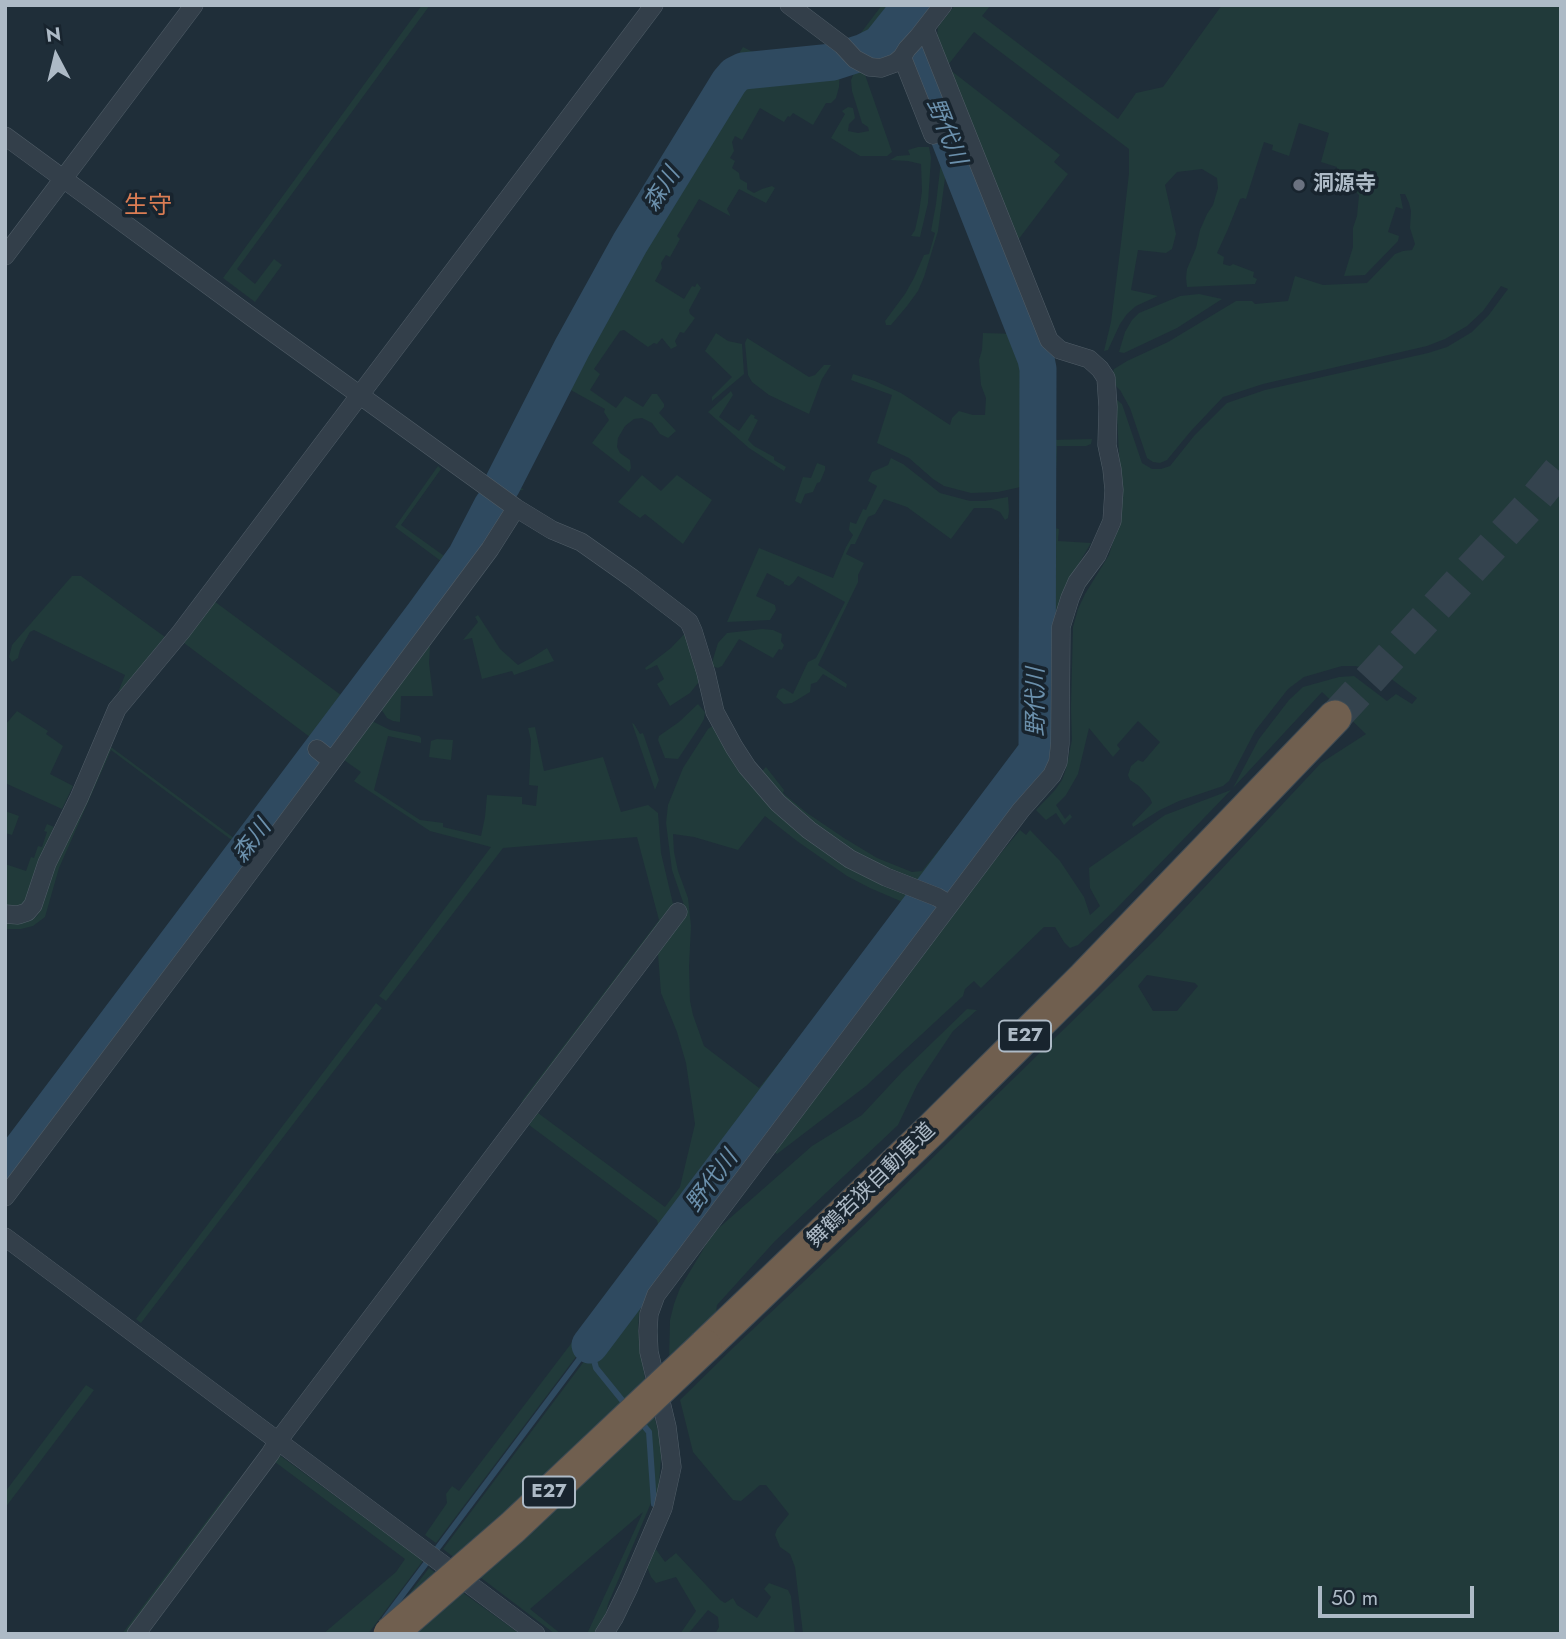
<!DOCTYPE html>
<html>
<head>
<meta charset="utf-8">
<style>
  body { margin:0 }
  #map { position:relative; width:1566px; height:1639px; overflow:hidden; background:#1f2e39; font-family:Jost,sans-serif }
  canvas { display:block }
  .frame { position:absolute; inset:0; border:7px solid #adbac6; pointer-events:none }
  .north { position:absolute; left:21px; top:21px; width:70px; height:70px; -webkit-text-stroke:5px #18242e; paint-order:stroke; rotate:353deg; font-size:19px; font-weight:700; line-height:28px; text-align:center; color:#adbac6 }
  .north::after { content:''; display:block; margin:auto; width:24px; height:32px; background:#adbac6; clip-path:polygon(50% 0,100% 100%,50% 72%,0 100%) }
  .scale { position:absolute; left:1318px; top:1586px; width:156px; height:32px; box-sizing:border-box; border:4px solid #adbac6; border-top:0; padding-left:9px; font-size:21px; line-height:24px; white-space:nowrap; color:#adbac6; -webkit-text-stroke:5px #18242e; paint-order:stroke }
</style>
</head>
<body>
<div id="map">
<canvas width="1566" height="1639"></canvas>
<div class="frame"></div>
<div class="north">N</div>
<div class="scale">50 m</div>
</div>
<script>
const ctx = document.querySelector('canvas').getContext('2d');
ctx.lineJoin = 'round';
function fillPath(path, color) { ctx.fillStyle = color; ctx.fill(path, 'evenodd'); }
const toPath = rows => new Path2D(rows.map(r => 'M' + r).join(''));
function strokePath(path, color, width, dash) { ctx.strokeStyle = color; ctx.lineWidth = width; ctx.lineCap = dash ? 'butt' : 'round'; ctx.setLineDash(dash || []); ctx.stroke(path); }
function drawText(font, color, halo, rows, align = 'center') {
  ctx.font = font + ' Jost,"Noto Sans JP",sans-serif'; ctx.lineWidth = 7; ctx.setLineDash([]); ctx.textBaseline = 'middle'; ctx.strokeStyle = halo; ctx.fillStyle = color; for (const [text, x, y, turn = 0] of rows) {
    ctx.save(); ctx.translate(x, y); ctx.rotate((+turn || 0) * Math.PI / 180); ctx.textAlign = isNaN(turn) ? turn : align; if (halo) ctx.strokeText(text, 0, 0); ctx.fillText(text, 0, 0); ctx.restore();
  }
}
fillPath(toPath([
  [422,5,430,5,237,269,255,284,274,259,282,265,255,302,223,278],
  [882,5,902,5,877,38,865,46,857,48,854,42],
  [919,5,935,5,911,31,907,20],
  [955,5,989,5,990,6,982,16,1118,119,1136,93,1163,87,1222,5,1561,5,1561,1634,803,1634,795,1567,790,1554,780,1547,775,1535,777,1529,789,1514,766,1485,760,1485,741,1501,733,1500,693,1452,680,1400,734,1347,865,1224,1156,939,1321,763,1366,734,1322,692,1233,788,1259,739,1289,700,1303,687,1339,677,1354,676,1387,701,1396,694,1412,704,1417,698,1390,678,1370,669,1355,666,1342,666,1304,677,1288,689,1255,731,1229,781,1223,786,1179,801,1160,810,1133,827,1132,824,1152,803,1150,798,1139,786,1130,780,1128,775,1131,766,1138,760,1143,762,1160,742,1138,721,1117,745,1120,749,1113,757,1089,728,1078,774,1066,795,1056,805,1065,819,1070,814,1072,817,1064,825,1056,813,1046,820,1036,810,1055,790,1062,780,1066,769,1072,740,1071,708,1073,627,1078,609,1085,594,1109,555,1119,522,1121,490,1116,399,1122,404,1142,463,1152,469,1161,469,1170,466,1194,436,1227,403,1265,390,1428,353,1447,347,1472,332,1488,316,1508,289,1501,286,1483,311,1467,326,1445,339,1427,346,1263,384,1223,397,1190,432,1167,460,1160,463,1153,462,1147,458,1130,408,1120,390,1115,385,1113,372,1114,369,1127,361,1168,342,1236,301,1252,301,1255,304,1288,301,1295,276,1323,285,1367,283,1395,254,1403,251,1412,250,1415,244,1410,228,1411,211,1409,203,1405,194,1400,194,1403,209,1396,207,1388,232,1399,236,1398,241,1365,275,1344,276,1353,247,1353,228,1357,216,1359,195,1352,188,1335,183,1337,167,1321,162,1329,133,1299,123,1289,156,1272,150,1273,145,1264,142,1246,199,1243,198,1240,199,1228,229,1217,253,1224,257,1223,264,1230,266,1233,264,1254,272,1253,277,1257,279,1255,284,1187,287,1186,278,1187,269,1196,248,1200,230,1207,214,1213,205,1218,188,1217,178,1202,169,1177,172,1165,185,1176,234,1172,249,1166,253,1138,250,1131,290,1158,296,1136,306,1127,314,1120,324,1108,350,1104,351,1111,322,1121,243,1129,173,1129,149,974,32,948,65,937,37,938,27],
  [1147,975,1195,983,1198,986,1177,1011,1153,1011,1138,986],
  [900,31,902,39,895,49,895,52,885,60,879,62,865,56,872,55,887,46],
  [924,45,952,119,948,124,918,49],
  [743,47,757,54,765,52,765,58,812,55,813,59,747,65,737,68,731,75,630,240,599,293,596,291,596,286,669,163],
  [828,68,840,69,839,87,836,98,831,103,826,103,813,125,793,113,790,117,788,116,784,122,760,108,742,140,735,136,732,142,734,151,730,158,735,161,732,168,739,173,740,179,747,183,747,189,754,193,762,189,772,186,775,188,766,203,739,189,727,209,730,215,730,216,699,199,677,236,680,239,670,257,666,255,661,263,662,268,655,281,684,299,692,286,695,287,697,283,701,288,689,310,690,314,695,318,684,333,680,332,675,341,677,346,671,349,662,338,657,344,654,343,648,347,624,330,620,331,594,369,600,374,590,390,616,408,625,396,643,407,652,394,657,394,664,404,664,407,659,413,676,431,668,438,660,434,652,423,642,418,634,419,625,426,618,438,617,447,620,453,630,460,631,468,629,472,592,443,609,420,604,412,605,409,569,389,518,485,524,490,512,491,506,487,577,348,635,242,733,83,741,75,755,71,784,69,786,71],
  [949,69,1060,155,1054,162,1068,174,1018,240],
  [864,72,892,152,887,156,860,156,831,138,845,114,842,111,848,107,853,108,855,118,849,124,848,131,858,133,869,131,868,127,862,123,852,91,851,80,854,73],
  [956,130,1054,360,1054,369,1050,370,1050,440,1092,439,1091,444,1086,446,1057,446,1056,471,1042,479,1043,363,951,132],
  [918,147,929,147,931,158,928,203,920,237,911,236,915,230,919,212,922,191,921,164,908,161,890,160,897,156,910,155,908,150],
  [952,155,1034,364,1034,481,1025,486,998,492,971,493,944,486,933,479,909,458,877,443,892,395,851,380,853,374,875,381,901,393,950,425,952,418,959,411,973,415,985,415,986,398,981,385,979,360,982,350,983,333,1017,334,951,177,945,178,938,231,924,277,918,291,907,306,891,325,886,325,885,321,905,294,914,278,924,255,929,254,935,233,931,231,936,204,941,161],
  [1199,294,1222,299,1177,328,1124,353,1119,352,1125,332,1132,320,1139,313,1180,296],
  [716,333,728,341,742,344,744,374,712,401,712,397,732,377,705,351],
  [747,338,809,377,815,375,824,365,831,365,822,379,809,414,769,395,752,382,748,375,745,343],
  [567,340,572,344,501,480,497,477],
  [731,391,733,395,719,417,739,431,751,414,755,416,754,418,758,420,748,440,754,446,774,457,774,460,786,467,784,471,749,448,708,412],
  [891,458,903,464,940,493,970,501,985,501,1008,497,1009,511,1008,518,1005,520,1000,512,991,508,974,508,951,539,907,507,884,499,875,514,868,517,855,544,851,544,846,554,864,563,858,575,858,582,818,665,847,684,846,688,823,674,817,682,811,684,810,692,792,703,784,704,776,697,779,690,783,688,793,694,808,662,816,658,845,602,798,576,793,583,789,586,784,584,784,582,767,573,756,596,775,605,776,610,770,620,727,622,759,548,833,578,846,547,853,535,849,530,850,522,856,524,863,509,866,510,877,486,868,481,872,472,888,465],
  [817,463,825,466,825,470,820,482,817,483,813,492,805,494,801,504,795,501,803,477,811,478],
  [438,466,441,469,401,525,447,558,468,531,484,500,489,503,463,554,394,647,391,645,449,567,395,527],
  [642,475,661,491,677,475,712,500,683,544,645,514,640,518,618,502],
  [1054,483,1050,527,1059,529,1058,541,1091,543,1071,577,1055,697,1050,758,1041,775,981,852,946,893,937,890,1041,751,1042,488],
  [1034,492,1033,749,930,885,930,880,923,877,916,883,876,867,799,815,761,772,766,767,784,790,783,793,807,813,844,838,877,858,912,872,922,871,988,789,1021,744,1024,532,1021,495],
  [72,576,81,576,165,637,120,692,119,690,125,675,34,630,30,632,20,650,18,658,12,662,9,657,12,645],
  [214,601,353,704,322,746,184,643],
  [478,615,500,649,518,665,533,657,547,648,554,661,514,675,512,671,482,679,472,638,463,640,478,622,475,617],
  [762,629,773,630,782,634,781,641,784,645,782,650,779,649,773,658,739,639,722,666,718,668,711,666,718,643,727,633],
  [688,630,701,671,698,683,690,693,670,706,657,684,664,679,657,665,646,670,645,668,671,648],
  [429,645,430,647,429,663,433,696,401,696,400,722,393,721,387,718,381,709],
  [698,704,705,712,704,719,700,726,678,759,665,758,658,740,659,736,679,722],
  [17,711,48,731,46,734,63,746,50,774,73,786,62,809,5,783,5,725],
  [372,721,390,730,419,736,421,738,421,743,388,736,374,790,420,820,443,823,443,827,481,836,485,817,487,795,522,797,522,804,536,806,538,786,529,785,531,740,528,728,535,727,544,771,603,757,621,812,648,805,658,813,661,853,674,908,524,1101,521,1102,659,920,637,837,503,848,386,1001,379,996,491,847,430,831,354,781,361,772,344,760],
  [632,723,634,724,640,734,643,733,659,780,655,790],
  [712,726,717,726,748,778,906,891,908,897,906,902,914,907,436,1543,425,1535,447,1503,446,1494,452,1486,459,1491,659,1228,657,1220,529,1125,538,1113,665,1207,680,1187,695,1124,686,1063,677,1032,661,993,658,954,675,929,685,908,672,870,666,823,668,805,683,768,708,729],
  [765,816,797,841,847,876,870,888,905,903,866,958,860,961,759,1088,704,1046,693,1015,690,1001,689,966,691,926,688,898,678,871,674,852,673,834,694,837,738,850],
  [437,739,453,740,451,760,429,757,431,741],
  [111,747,246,847,10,1161,5,1158,5,1154,7,1155,13,1150,241,847,111,750,59,868,45,917,33,926,21,929,5,929,5,923,21,923,32,920,38,915,55,867],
  [1231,790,1115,910,1078,945,1070,948,1064,942,1055,927,1044,927,981,988,974,981,965,989,963,996,866,1086,777,1154,773,1151,967,894,1020,830,1026,835,1030,830,1060,861,1084,897,1090,915,1100,906,1090,888,1089,868,1165,815],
  [5,811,19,816,12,835,5,833],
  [47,824,54,827,42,855,26,902,20,907,5,906,5,864,26,871,31,857,34,858,38,846,42,847,47,832,44,831],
  [929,902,937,905,677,1252,671,1254,666,1251],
  [376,1003,382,1008,141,1323,136,1319],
  [967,1009,977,1010,953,1031,917,1085,898,1125,775,1241,717,1305,716,1313,669,1361,670,1320,674,1304,680,1288,713,1233,812,1146,862,1115,902,1072],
  [658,1263,665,1267,642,1302,639,1314,638,1330,645,1380,662,1447,657,1505,651,1503,608,1604,605,1618,597,1633,587,1634,643,1512,530,1609,561,1634,555,1634,443,1549],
  [86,1385,94,1390,5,1508,5,1492],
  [278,1454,422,1560,422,1562,368,1634,323,1634,396,1572,405,1559,275,1462],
  [229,1491,233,1491,130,1634,122,1634],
  [655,1548,665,1562,676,1553,720,1600,725,1603,733,1598,737,1605,757,1618,771,1597,764,1589,769,1583,788,1590,791,1596,795,1634,715,1634,719,1627,718,1617,708,1610,688,1634,680,1634,696,1611,676,1577,656,1583,651,1577,647,1567],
  [429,1568,520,1634,379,1634]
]), '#213a3a');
strokePath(toPath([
  [590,1345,596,1368,626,1405],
  [640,1421,649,1432,654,1504],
  [385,1618,590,1345]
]), '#2f4a60', 6);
strokePath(toPath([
  [502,485,572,348,630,243,729,82,735,75,743,71,833,62,864,52,880,44,911,5],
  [5,1171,424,614,466,556,492,506],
  [590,1345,1037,751,1038,369,1036,359,948,135,900,21]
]), '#2f4a60', 37);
strokePath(toPath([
  [1335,717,1532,503,1561,468]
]), '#34434e', 33, [33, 17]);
const street = toPath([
  [789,5,842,45,855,59,870,67,881,68,895,63,902,57,907,49,918,37,943,5],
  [902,57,933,135,961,123],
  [5,136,253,318,516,508,552,530,581,542,632,578,683,617,689,622,693,631,706,673,715,712,734,747,747,767,778,803,809,830,850,859,886,877,937,897,949,904],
  [5,256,194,5],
  [317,749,332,761],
  [5,914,18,915,27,912,33,905,47,863,79,798,117,709,181,632,654,5],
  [5,1197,234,893,490,549,516,508],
  [5,1237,536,1634],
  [136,1634,270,1454,278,1441,678,912],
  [604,1634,614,1618,629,1587,663,1508,672,1467,667,1427,649,1352,648,1331,649,1314,656,1295,1021,810,1052,775,1058,762,1060,744,1061,627,1070,598,1077,582,1097,555,1112,521,1114,490,1112,469,1107,445,1108,407,1106,378,1100,369,1089,359,1060,350,1049,340,925,29]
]);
const highway = toPath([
  [705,1346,932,1129,1084,978,1335,717]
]);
strokePath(street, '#505d67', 19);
strokePath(highway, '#3d4a54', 35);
strokePath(street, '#333f4a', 18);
strokePath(highway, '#705f4f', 33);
const highwayBridge = toPath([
  [390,1634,513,1527,705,1346]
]);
strokePath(highwayBridge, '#3d4a54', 35, []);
strokePath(highwayBridge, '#705f4f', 33);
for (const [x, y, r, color] of [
  [1299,185,7,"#6b7280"]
]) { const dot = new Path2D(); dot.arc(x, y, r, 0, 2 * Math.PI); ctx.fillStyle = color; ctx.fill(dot); strokePath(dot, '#18242e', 2.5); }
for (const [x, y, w] of [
  [1025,1036,52],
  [549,1492,52]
]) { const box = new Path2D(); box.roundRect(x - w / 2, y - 15.5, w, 31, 5); ctx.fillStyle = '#18242e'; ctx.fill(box); strokePath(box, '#adbac6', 2); }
drawText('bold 19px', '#adbac6', null, [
  ["E27",1025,1036],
  ["E27",549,1492]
]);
drawText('bold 21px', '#adbac6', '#18242e', [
  ["洞源寺",1313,185]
], 'left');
drawText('21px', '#adbac6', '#18242e', [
  ["舞鶴若狭自動車道",872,1186,-44]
]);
drawText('italic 23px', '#6b90ac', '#18242e', [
  ["野代川",945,132,68],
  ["森川",663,190,-58],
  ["野代川",1037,702,-90],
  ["森川",253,842,-53],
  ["野代川",713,1182,-53]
]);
drawText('24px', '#db7d54', '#18242e', [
  ["生守",148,207]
]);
</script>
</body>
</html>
